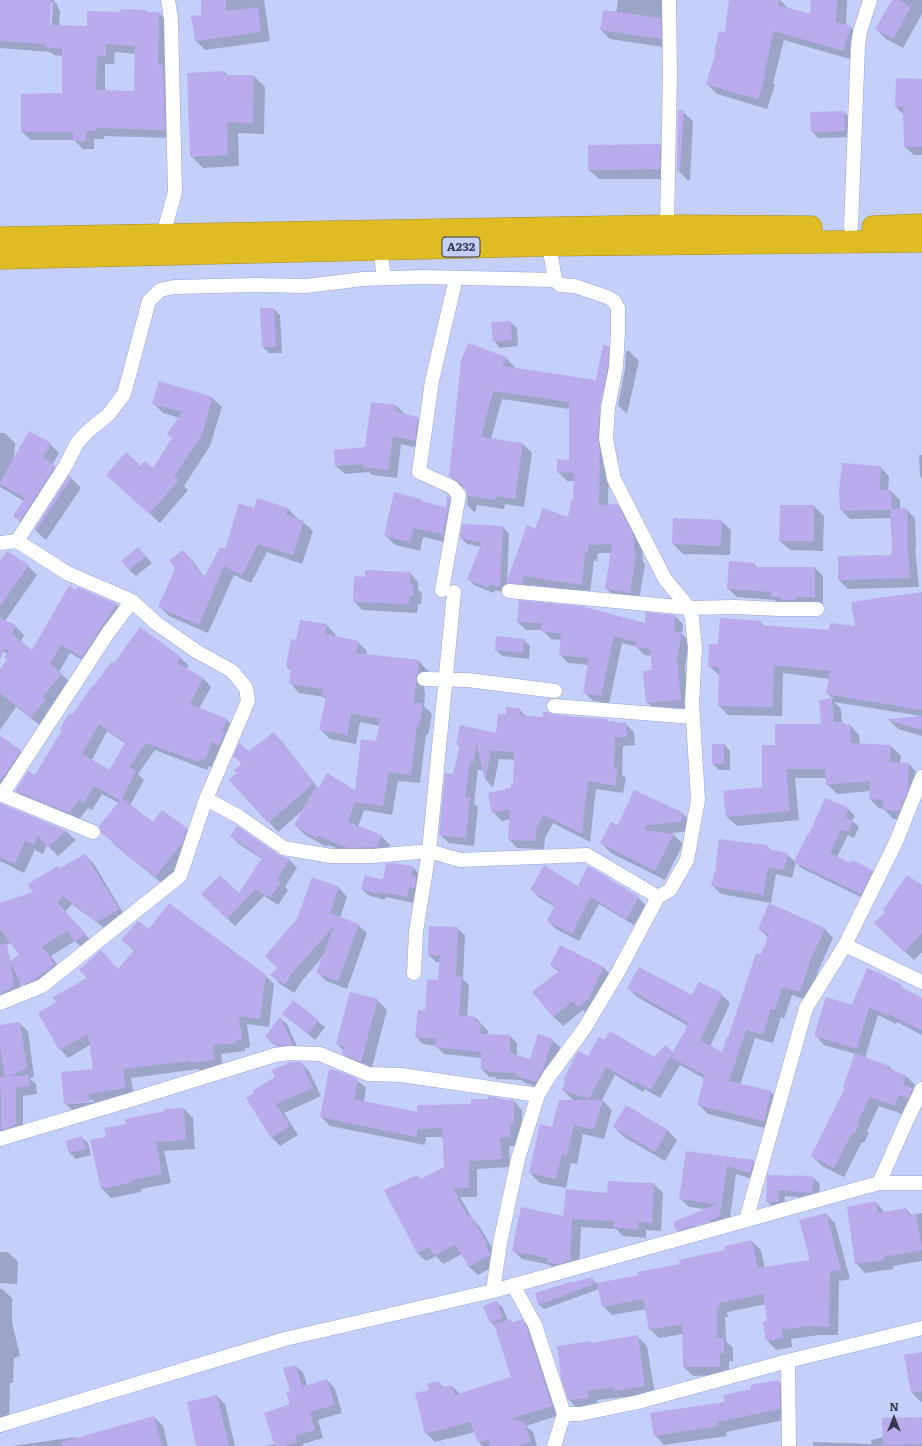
<!DOCTYPE html>
<html>
<head>
<meta charset="utf-8">
<style>
  body { margin:0 }
  #map { position:relative; width:922px; height:1446px; overflow:hidden; background:#c4cffa; font-family:Literata,serif }
  canvas { display:block }
  .north { position:absolute; left:874px; top:1398px; width:40px; height:40px; -webkit-text-stroke:3px #c4cffa; paint-order:stroke; rotate:0deg; font-size:11px; font-weight:700; line-height:16px; text-align:center; color:#33384e }
  .north::after { content:''; display:block; margin:auto; width:14px; height:18px; background:#33384e; clip-path:polygon(50% 0,100% 100%,50% 72%,0 100%) }
</style>
</head>
<body>
<div id="map">
<canvas width="922" height="1446"></canvas>
<div class="north">N</div>
</div>
<script>
const ctx = document.querySelector('canvas').getContext('2d');
ctx.lineJoin = 'round';
function fillPath(path, color) { ctx.fillStyle = color; ctx.fill(path, 'evenodd'); }
const toPath = rows => new Path2D(rows.map(r => 'M' + r).join(''));
function strokePath(path, color, width, dash) { ctx.strokeStyle = color; ctx.lineWidth = width; ctx.lineCap = dash ? 'butt' : 'round'; ctx.setLineDash(dash || []); ctx.stroke(path); }
function drawText(font, color, halo, rows, align = 'center') {
  ctx.font = font + ' Literata,serif'; ctx.lineWidth = 3; ctx.setLineDash([]); ctx.textBaseline = 'middle'; ctx.strokeStyle = halo; ctx.fillStyle = color; for (const [text, x, y, turn = 0] of rows) {
    ctx.save(); ctx.translate(x, y); ctx.rotate((+turn || 0) * Math.PI / 180); ctx.textAlign = isNaN(turn) ? turn : align; if (halo) ctx.strokeText(text, 0, 0); ctx.fillText(text, 0, 0); ctx.restore();
  }
}
fillPath(toPath([
  [0,0,53,0,58,5,58,8,60,11,59,26,88,27,120,13,146,11,148,13,159,13,167,22,173,138,104,136,104,139,94,139,94,149,83,149,74,140,31,140,22,132,63,94,63,56,54,55,50,52,0,48],
  [51,3,53,3,51,30,49,30],
  [115,52,136,54,135,92,105,92,105,64,114,64],
  [202,0,264,0,270,41,205,50,196,41,192,17,202,16],
  [618,0,678,0,671,5,670,48,610,39,601,30,616,13],
  [730,0,780,0,789,9,811,16,812,0,847,0,846,26,850,27,860,37,853,60,784,40,773,83,775,85,767,109,717,94,707,84,717,53,715,52,726,33],
  [893,0,922,0,922,14,903,48,886,39,876,29],
  [225,72,228,76,254,76,265,87,264,134,238,133,239,166,203,168,191,156],
  [922,80,922,155,914,155,905,147,904,115,896,107],
  [683,112,693,121,690,180,687,180,678,170],
  [844,112,850,118,851,137,818,138,812,131],
  [660,145,669,155,669,179,599,179,589,170],
  [274,309,280,315,282,353,269,353,263,347],
  [510,322,517,328,518,346,500,348,494,341],
  [608,347,617,356,609,464,608,506,617,505,626,514,642,546,643,562,645,564,639,601,615,597,606,588,611,553,598,553,597,561,594,560,590,594,532,585,530,592,516,592,507,583,506,593,495,590,494,593,474,585,468,578,482,547,467,544,461,538,503,527,509,534,507,582,536,530,569,518,574,502,575,481,567,481,558,472,570,461,570,409,502,399,491,439,523,444,532,453,524,507,505,504,504,509,477,505,475,513,467,505,468,496,466,489,459,485,450,476,506,358,515,367,514,369,596,381],
  [602,388,604,388,600,412,598,412],
  [626,351,629,351,639,361,627,414,618,405,625,369],
  [212,398,222,407,210,446,184,486,188,490,160,523,117,484,141,467,153,469,173,438,180,418,163,413,153,403],
  [372,403,397,406,406,415,418,418,426,426,423,449,401,444,397,478,372,475,369,472,345,474,336,466,366,448],
  [0,433,5,433,15,443,14,459,50,444,59,453,52,465,64,476,23,525,14,516,24,501,0,487],
  [919,455,922,455,922,478,920,476],
  [880,467,889,476,888,491,891,491,900,500,900,509,906,509,915,518,916,549,915,549,919,587,848,589,839,580,893,556,891,518,850,519,841,510],
  [70,477,81,488,46,540,35,530],
  [448,497,459,508,453,544,423,537,420,551,395,545,385,535,420,500,424,503,447,508],
  [258,500,288,509,297,518,297,519,303,522,313,531,302,564,267,552,251,583,234,575,208,633,169,616,160,607,183,551,192,560,205,578,255,509],
  [814,506,824,516,823,551,790,550,780,541],
  [721,521,731,530,730,555,683,554,673,544],
  [144,554,152,563,136,576,129,570],
  [0,563,28,566,37,575,5,621,15,626,24,635,21,642,32,651,78,588,117,605,126,614,92,665,70,653,59,672,71,683,41,726,16,707,0,730,0,670,8,661,8,654,0,650],
  [754,564,758,568,815,568,823,576,823,605,780,605,775,600,737,597,728,589],
  [410,573,418,582,418,590,422,593,421,604,418,604,417,613,362,610,354,601,366,578],
  [922,593,922,736,898,729,889,720,921,716,834,702,841,709,842,722,846,725,850,725,859,735,860,745,891,746,901,756,900,764,909,764,918,774,909,820,893,819,884,809,879,808,870,799,870,791,837,794,827,784,827,778,795,778,799,820,737,826,727,817,763,788,776,746,822,725,820,701,833,699,827,693,830,679,783,673,782,716,728,715,719,706,720,676,709,666,718,645,760,622,764,626,830,631,856,627],
  [646,614,675,616,683,624,682,634,689,641,685,667,689,708,655,710,647,702,653,671,652,656,644,655,637,647,622,643,609,704,592,700,584,692,589,665,568,663,560,654,561,640,551,639,542,630,526,630,518,622,646,624],
  [327,625,336,635,335,637,358,642,367,651,366,656,419,661,428,671,426,683,424,688,425,693,424,706,432,714,428,735,426,734,420,783,398,781,392,815,364,810,358,827,381,836,390,845,386,856,358,856,328,845,326,847,304,834,295,825,304,809,278,832,269,822,238,773,242,764,235,756,249,752,274,733,283,743,319,789,356,791,377,742,380,726,360,722,356,744,330,739,320,729,326,700,324,697,299,693,290,683,292,671,287,667,297,641],
  [141,628,181,658,189,666,186,669,203,678,211,687,199,709,227,720,235,728,213,768,209,766,207,770,155,750,138,774,144,780,130,805,153,824,187,829,195,837,190,850,164,885,123,852,102,832,119,803,102,794,92,810,88,808,78,821,24,799,16,791,35,776,72,716,93,688,114,664],
  [107,731,125,743,110,772,92,760],
  [524,640,530,646,529,659,502,656,496,650],
  [519,709,527,717,544,718,553,715,607,720,609,722,614,722,616,724,625,723,634,732,635,745,623,746,622,775,626,778,623,793,596,789,590,842,553,823,545,838,544,849,517,848,509,839,510,819,502,821,493,812,512,789,514,785,515,760,499,759,493,788,486,780,484,771,478,769,474,803,478,807,474,846,449,843,440,835,460,747,457,744,497,734,507,715],
  [0,737,20,751,29,760,13,785,4,778,0,784],
  [724,744,730,751,730,770,719,770,713,764],
  [826,799,848,809,855,816,852,821,859,827,854,838,848,835,837,857,850,864,872,871,878,877,867,900,801,868,796,862,792,878,776,874,771,903,721,894,712,885,767,846,771,851,787,854,795,862,809,835],
  [0,812,30,816,67,832,76,840,58,856,47,845,43,854,35,850,24,873,0,861],
  [683,814,693,824,690,831,672,833,683,844,665,880,611,853,601,843,618,827],
  [231,836,290,860,297,868,285,887,288,890,278,905,264,896,235,926,202,894,240,895,262,859,239,844],
  [85,855,94,864,127,919,107,930,72,904,65,912,94,944,84,950,75,941,51,956,64,974,32,993,20,979,22,996,0,1008,0,969,20,955,11,943,0,947,0,904,34,893,57,867,60,870],
  [413,867,419,874,413,903,386,897,385,900,368,895,362,889,384,881],
  [589,867,639,898,646,906,634,925,599,904,579,941,556,929,548,921,555,907,538,897,531,889,576,886,578,888],
  [313,879,339,888,347,897,340,918,358,925,367,933,347,989,326,981,318,973,324,955,302,981,294,993,280,984,272,975,278,968],
  [922,886,922,953,921,953,914,960,884,932],
  [457,928,465,935,463,979,469,985,467,1017,476,1018,488,1031,487,1035,510,1036,517,1043,517,1056,531,1061,552,1040,560,1047,550,1078,543,1089,525,1083,521,1080,496,1079,495,1077,489,1077,482,1069,482,1058,444,1054,436,1046,423,1044,416,1037,439,981,440,962,436,962,429,955],
  [824,928,833,938,818,971,809,1001,792,995,784,1019,781,1017,773,1043,755,1038,740,1085,771,1092,780,1101,773,1130,708,1114,699,1105,705,1079,680,1065,660,1098,645,1089,643,1092,615,1075,602,1100,612,1110,604,1139,583,1134,577,1164,571,1163,566,1188,540,1183,530,1173,553,1128,574,1101,563,1090,588,1058,654,1058,673,1054,688,1026,637,997,628,988,693,997,720,993,729,1002,729,1006,710,1047,722,1053,769,938,759,929],
  [149,931,265,975,274,984,269,1027,247,1024,250,1047,245,1048,245,1051,221,1054,223,1068,200,1071,198,1069,131,1078,134,1096,97,1103,97,1110,74,1112,65,1103,94,1070,90,1045,68,1058,60,1049,119,970,135,952,122,940],
  [94,1100,94,1102,71,1104,71,1102],
  [561,946,604,968,613,978,588,1016,583,1010,563,1026,553,1016,559,972,551,965],
  [884,975,887,979,901,986,907,992,922,999,922,1035,897,1022,896,1024,878,1015,865,1058,889,1066,894,1072,906,1076,915,1085,913,1090,922,1099,905,1115,879,1106,867,1131,869,1133,864,1143,862,1142,844,1177,822,1166,812,1156,846,1089,844,1087,856,1054,824,1045,816,1036,853,1006],
  [377,1000,387,1010,371,1071,353,1064,344,1054,344,1051,337,1044],
  [293,1002,325,1027,315,1040,283,1014],
  [280,1018,287,1024,299,1051,286,1052,272,1043,266,1037],
  [19,1023,28,1031,34,1076,30,1079,36,1084,37,1094,23,1096,23,1134,0,1139,0,1026],
  [301,1063,309,1071,321,1096,284,1113,298,1135,280,1146,272,1138,247,1098],
  [357,1080,366,1088,364,1102,418,1113,503,1099,504,1101,514,1101,522,1110,522,1132,518,1132,519,1146,509,1146,510,1167,477,1169,477,1197,460,1197,472,1218,479,1226,495,1252,498,1264,478,1275,469,1267,462,1254,443,1264,436,1256,426,1261,417,1253,417,1176,421,1180,445,1167,444,1137,426,1137,425,1145,330,1126,321,1117],
  [184,1109,193,1118,195,1149,164,1151,171,1183,141,1189,141,1192,111,1198,102,1189,91,1141,107,1137,127,1124],
  [614,1127,667,1130,677,1140,665,1161,624,1137],
  [81,1137,88,1143,91,1155,76,1159,70,1153,67,1142],
  [686,1152,753,1161,762,1170,758,1181,736,1174,729,1225,686,1239,677,1230,706,1209,689,1207,680,1198],
  [710,1220,710,1222,695,1227,698,1224],
  [768,1176,813,1177,820,1184,818,1199,785,1196,784,1208,773,1208,767,1201],
  [654,1184,663,1193,661,1231,646,1230,646,1238,623,1236,616,1229,581,1227,579,1269,557,1271,550,1265,522,1259,513,1250,564,1218,608,1194],
  [876,1202,885,1213,906,1209,912,1215,922,1213,922,1261,893,1266,893,1269,865,1273,856,1263],
  [826,1214,835,1223,850,1279,839,1281,838,1335,819,1335,791,1339,792,1347,776,1350,767,1340,768,1321,766,1304,727,1312,728,1317,725,1317,726,1341,733,1348,733,1361,729,1361,729,1375,693,1376,684,1367,683,1334,659,1338,650,1329,646,1309,612,1315,603,1306,599,1289,544,1309,539,1305,536,1293,592,1278,597,1284,640,1276,681,1265,752,1241,761,1250,765,1268,811,1261],
  [0,1252,8,1252,18,1262,17,1284,0,1283],
  [0,1289,2,1289,12,1298,12,1322,20,1356,14,1358,13,1383,10,1383,9,1426,4,1429,2,1433,0,1433],
  [497,1302,503,1308,508,1321,510,1320,513,1323,522,1320,531,1329,560,1415,526,1426,533,1432,537,1446,482,1446,479,1442,475,1432,435,1442,426,1433,430,1390,439,1383,444,1388,452,1386,460,1394,512,1377,497,1329,491,1322],
  [637,1336,647,1346,655,1395,625,1400,622,1397,597,1400,598,1407,579,1410,569,1400,591,1344],
  [922,1353,922,1402,921,1402,912,1393],
  [296,1366,304,1374,307,1386,327,1380,335,1389,342,1413,318,1420,323,1438,303,1444,303,1446,266,1446,275,1444,291,1405,291,1392],
  [778,1381,787,1391,789,1419,726,1432,727,1436,664,1445,655,1435,752,1389],
  [217,1396,225,1404,235,1446,197,1446],
  [154,1417,163,1426,168,1446,12,1446,75,1437,77,1439],
  [922,1418,922,1446,813,1446,813,1442,872,1444,871,1440,884,1437]
]), '#0003');
fillPath(toPath([
  [0,0,49,0,52,1,50,25,87,26,87,11,119,12,120,9,147,10,147,12,159,12,158,65,163,65,165,130,96,128,96,131,86,131,86,141,73,141,73,132,21,132,21,94,62,93,62,49,45,47,45,44,0,41],
  [106,44,135,46,134,91,96,90,97,56,106,56],
  [201,0,226,0,226,11,258,7,261,32,195,41,191,16,201,15],
  [729,0,779,0,778,5,810,14,811,0,837,0,836,22,851,26,843,51,774,31,764,74,766,74,758,100,706,84,716,52,714,52,719,31,725,32],
  [892,0,899,0,911,7,893,39,875,29],
  [603,10,661,18,661,39,600,30],
  [225,71,225,75,254,75,253,123,227,122,228,155,190,157,187,73],
  [896,78,922,79,922,147,904,147,903,107,895,107],
  [678,110,684,111,680,170,677,170],
  [844,111,845,131,811,132,810,112],
  [660,144,660,169,588,170,588,145],
  [260,308,274,308,276,347,262,347],
  [511,321,512,340,493,342,491,322],
  [468,343,506,357,503,366,596,380,603,345,609,346,608,366,600,407,598,438,600,454,599,505,617,504,634,536,634,554,636,554,630,593,605,589,612,544,589,545,588,552,585,552,582,585,523,576,522,584,506,583,527,525,535,529,543,508,568,517,571,500,573,500,574,473,557,472,557,459,569,460,569,402,493,391,481,437,523,443,515,499,496,496,495,500,468,496,466,506,467,496,466,490,458,481,449,476,461,361],
  [159,381,213,397,201,437,174,476,179,480,149,514,106,475,126,452,141,466,145,461,153,468,172,438,167,434,182,412,152,404],
  [371,402,397,405,396,412,418,417,415,441,393,436,388,470,362,467,363,464,335,466,334,450,365,447],
  [29,431,51,443,43,457,55,466,20,521,13,516,25,498,0,484,0,482],
  [842,463,881,466,880,490,891,490,892,509,907,508,908,540,907,540,910,578,838,580,838,556,891,555,892,548,890,510,840,511,839,491],
  [69,475,72,477,36,531,34,530],
  [394,492,421,499,420,501,446,507,447,495,450,498,443,534,414,528,410,542,384,536],
  [257,498,288,508,286,515,304,521,293,555,258,544,242,575,224,566,199,625,158,607,175,569,169,560,183,550,204,578,220,547,225,549,239,503,254,508],
  [780,505,814,505,814,541,779,541],
  [673,518,722,520,721,546,672,544],
  [462,524,503,526,500,587,489,585,488,588,467,579,482,543,460,538],
  [138,547,146,556,129,570,121,561],
  [7,551,29,565,0,606,0,561],
  [729,561,755,563,754,567,815,567,815,597,796,597,796,600,781,600,781,597,771,597,771,592,727,589],
  [365,570,410,572,410,584,413,584,413,596,409,596,409,604,353,602,354,576,365,577],
  [69,586,76,590,77,587,117,604,103,624,82,657,61,645,50,664,62,673,43,697,46,699,31,718,0,693,0,669,7,660,4,658,9,651,5,648,0,660,0,618,16,625,12,634,32,650],
  [922,592,922,710,826,694,830,671,774,665,773,707,718,706,719,667,708,667,709,644,718,644,720,618,761,621,760,625,829,630,830,623,855,626,851,602],
  [519,600,581,606,645,623,645,612,675,615,674,631,682,632,677,659,681,700,646,703,643,671,652,670,650,649,635,647,636,642,614,636,601,696,583,693,589,658,559,655,561,634,541,631,541,623,517,622],
  [300,620,327,624,325,634,359,641,356,653,419,660,418,674,416,678,416,683,414,702,423,704,419,726,417,725,411,775,389,772,383,806,355,802,348,822,382,835,377,847,348,848,318,836,317,839,294,825,316,786,318,789,327,773,355,790,361,739,376,741,380,719,351,713,347,735,319,730,326,697,322,696,323,689,289,684,291,668,286,667,291,639,296,640],
  [140,627,181,657,177,663,203,678,190,704,227,719,222,731,225,733,219,746,212,741,205,760,200,759,199,762,146,743,129,767,136,771,122,798,153,822,162,810,187,828,183,842,155,877,113,844,114,843,101,833,99,826,120,800,94,786,84,803,79,800,70,813,15,791,28,771,35,775,62,730,60,729,69,713,72,715,92,686,93,687,112,661,114,663],
  [99,724,125,742,110,770,82,754],
  [496,636,524,639,523,653,495,650],
  [832,698,834,722,843,722,843,725,850,724,851,743,891,745,890,762,909,763,908,790,899,811,883,810,883,800,869,799,870,781,826,785,825,769,786,769,790,811,726,817,723,791,762,787,762,745,775,745,775,724,821,724,819,700],
  [506,707,520,708,519,715,543,717,543,712,548,712,553,714,575,717,607,719,607,721,615,721,615,723,626,722,627,737,615,737,614,769,618,769,615,786,588,781,582,834,544,815,536,830,536,841,508,840,510,809,492,813,488,793,511,788,511,784,513,784,514,752,491,751,485,781,476,742,474,762,470,761,465,798,470,797,466,838,439,835,445,773,453,774,460,745,456,744,460,725,496,733,498,714,506,714],
  [922,716,922,730,888,720,888,719],
  [274,732,314,783,268,823,229,780,237,773,234,770,242,763,233,756,239,743,249,751],
  [0,736,21,750,4,776,3,776,0,779],
  [712,744,724,744,724,764,712,764],
  [634,790,684,813,680,822,646,825,646,830,674,834,655,871,600,843,611,822,618,825],
  [825,798,849,808,845,817,853,820,848,832,841,830,830,853,850,863,852,860,873,870,861,894,794,862,808,833,809,834],
  [0,803,7,806,67,831,48,847,38,836,33,845,25,841,15,864,0,857],
  [237,826,279,855,290,859,277,880,281,882,270,898,256,889,227,919,201,894,220,875,239,893,262,858,230,836],
  [719,839,767,845,767,849,788,853,784,870,768,867,763,895,711,886,714,873,715,873],
  [85,854,119,909,97,922,63,896,57,902,86,934,74,942,68,931,42,946,55,964,34,980,22,985,10,963,14,986,0,994,0,944,7,944,10,961,19,955,0,929,0,903,33,892,28,884,58,866,59,869],
  [386,863,393,863,413,866,412,876,416,877,415,888,409,887,407,897,380,892,379,894,361,889,365,875,383,880],
  [544,865,576,885,576,890,588,866,639,897,626,919,591,897,572,934,547,921,555,905,530,890],
  [907,875,922,885,922,933,904,952,874,923,885,912,883,910],
  [312,877,339,887,330,913,359,924,338,981,316,973,334,926,293,972,285,985,270,975,277,968,265,956,297,919],
  [169,903,266,975,260,1019,239,1016,242,1039,236,1040,237,1043,213,1045,214,1060,190,1063,190,1061,123,1069,126,1088,89,1094,89,1102,64,1104,61,1072,93,1069,88,1034,59,1050,38,1013,56,1002,53,997,87,978,79,970,101,950,118,969,134,950,121,940,138,921,149,929],
  [769,903,825,928,810,961,800,992,782,987,775,1010,771,1009,763,1035,746,1030,729,1081,771,1091,764,1121,697,1105,705,1075,670,1057,651,1090,635,1081,634,1083,606,1067,589,1099,562,1090,565,1081,563,1080,578,1051,588,1056,599,1037,604,1040,610,1031,654,1057,666,1045,673,1052,689,1023,627,988,639,967,692,995,699,982,721,992,721,997,700,1040,722,1052,727,1037,728,1038,756,953,761,954,769,934,758,929],
  [429,926,458,927,456,976,462,977,459,1015,476,1017,476,1022,481,1023,480,1034,510,1035,510,1053,530,1059,538,1034,553,1039,543,1070,536,1082,516,1076,517,1073,488,1072,488,1070,481,1070,481,1052,435,1047,436,1039,415,1037,418,1010,425,1011,427,979,438,980,440,955,428,955],
  [560,945,604,967,590,995,591,997,578,1007,573,1001,553,1017,532,992,560,970,550,965],
  [867,968,884,975,884,976,902,985,901,987,922,998,922,1031,888,1014,887,1016,869,1007,857,1049,814,1036,826,997,852,1005],
  [350,992,378,999,361,1062,342,1054,344,1047,336,1044],
  [293,1000,319,1020,308,1034,282,1014],
  [280,1016,293,1045,278,1046,265,1037],
  [20,1022,27,1068,11,1076,28,1075,30,1086,16,1088,16,1125,1,1130,1,1090,0,1090,0,1077,5,1077,0,1048,0,1025],
  [855,1053,889,1066,888,1069,906,1075,903,1085,913,1088,908,1098,899,1095,895,1106,870,1097,858,1122,860,1123,854,1134,852,1133,834,1168,811,1156,845,1088,843,1087],
  [291,1062,301,1062,313,1088,276,1104,290,1126,271,1138,246,1098,254,1093,253,1090,275,1077,272,1070],
  [329,1069,338,1071,358,1079,354,1099,417,1112,417,1105,471,1104,471,1099,488,1099,488,1096,503,1099,503,1100,514,1100,514,1124,510,1124,511,1137,500,1138,502,1159,469,1161,469,1188,453,1188,468,1217,471,1216,487,1243,485,1245,490,1253,490,1255,469,1267,455,1245,434,1256,429,1247,417,1253,384,1190,417,1175,419,1180,444,1167,442,1128,418,1129,416,1137,320,1117],
  [559,1100,603,1100,594,1129,589,1129,574,1125,567,1155,562,1154,556,1179,529,1173,540,1124,552,1127],
  [626,1105,668,1130,655,1152,613,1127],
  [184,1108,186,1140,156,1142,162,1174,132,1180,133,1182,101,1189,90,1140,106,1137,104,1128,126,1124,125,1119,165,1111,164,1109],
  [82,1136,86,1149,69,1153,65,1141],
  [686,1151,754,1160,750,1173,727,1166,720,1216,705,1223,676,1231,673,1222,717,1204,679,1199],
  [767,1175,798,1176,798,1175,814,1177,812,1193,779,1190,778,1202,766,1202],
  [608,1181,654,1183,652,1223,638,1222,638,1229,613,1228,614,1221,572,1219,570,1260,560,1264,547,1263,547,1258,512,1251,521,1207,563,1216,566,1189,607,1193],
  [876,1201,878,1213,906,1208,908,1215,916,1214,922,1250,884,1257,884,1260,855,1264,847,1207],
  [826,1213,841,1270,830,1272,829,1327,809,1326,782,1330,783,1338,766,1341,763,1321,767,1321,763,1294,719,1303,720,1308,717,1309,717,1338,724,1338,724,1353,720,1353,720,1367,683,1367,682,1324,649,1330,643,1299,602,1307,597,1283,639,1275,638,1272,680,1264,679,1260,725,1250,725,1246,752,1240,758,1268,810,1260,799,1220],
  [592,1277,595,1284,538,1305,535,1293,570,1282,570,1283],
  [497,1301,503,1318,490,1323,483,1306],
  [511,1319,512,1323,522,1319,527,1328,552,1406,511,1419,525,1423,531,1442,518,1446,490,1446,488,1439,478,1443,470,1422,425,1434,415,1393,429,1390,427,1384,439,1381,441,1388,452,1385,455,1395,511,1377,494,1324],
  [638,1335,645,1386,614,1391,614,1387,588,1391,588,1398,568,1400,561,1378,557,1346,591,1341,591,1343],
  [922,1352,922,1391,911,1393,904,1355],
  [296,1365,302,1387,327,1379,335,1405,310,1412,315,1430,295,1436,297,1442,285,1446,275,1446,264,1413,290,1404,286,1392,290,1391,283,1368],
  [778,1380,780,1389,780,1409,717,1422,718,1426,654,1436,650,1413,725,1402,723,1395,751,1389,751,1385],
  [217,1395,229,1446,196,1446,187,1402],
  [154,1416,162,1446,62,1446,62,1442],
  [922,1417,922,1444,883,1445,882,1418]
]), '#b9abec');
const street = toPath([
  [667,226,670,73,669,0],
  [851,227,858,45,860,32,870,0],
  [163,235,175,192,171,19,168,0],
  [380,249,384,278],
  [17,541,66,465,77,443,87,432,109,414,124,394,149,301,160,290,174,287,255,285,306,286,363,279,421,277,555,280],
  [0,543,17,541,67,573,132,601,156,623,196,651,232,671,246,688,248,701,206,799,180,876,42,986,0,1003],
  [442,590,459,495,452,487,419,472,432,381,456,278],
  [509,591,689,608,735,607,779,609,817,609],
  [424,679,468,680,555,691],
  [554,706,693,717],
  [0,794,93,832],
  [2,795,108,633,132,601],
  [206,799,238,816,284,848,331,856,373,856,429,851,460,860,587,855,658,897],
  [845,945,922,982],
  [414,973,416,932,429,851,454,592],
  [0,1139,127,1101,275,1055,289,1053,320,1054,368,1074,401,1075,538,1095],
  [879,1183,907,1120,922,1089],
  [746,1220,806,1008,845,945,896,842,922,777],
  [513,1285,535,1325,564,1414],
  [493,1291,500,1243,518,1159,538,1095,550,1075,584,1029,617,974,658,897,670,890,687,860,698,800,692,703,695,648,692,618,689,608,665,579,614,479,606,439,608,408,616,367,618,332,618,308,614,301,607,297,575,286,560,285,555,280,549,245],
  [788,1361,789,1446],
  [0,1425,285,1339,493,1291,879,1183,922,1183],
  [554,1446,564,1414,580,1414,638,1402,788,1361,922,1328]
]);
const highway = toPath([
  [873,227,922,225],
  [0,238,667,226,811,227],
  [0,258,549,245,922,241]
]);
strokePath(street, '#97a3d7', 15);
strokePath(highway, '#a38e33', 23);
strokePath(street, '#fff', 14);
strokePath(highway, '#e0bc24', 22);
for (const [x, y, w] of [
  [461,247,38]
]) { const box = new Path2D(); box.roundRect(x - w / 2, y - 10, w, 20, 3); ctx.fillStyle = '#c4cffa'; ctx.fill(box); strokePath(box, '#33384e', 1); }
drawText('bold 12px', '#33384e', null, [
  ["A232",461,247]
]);
</script>
</body>
</html>
